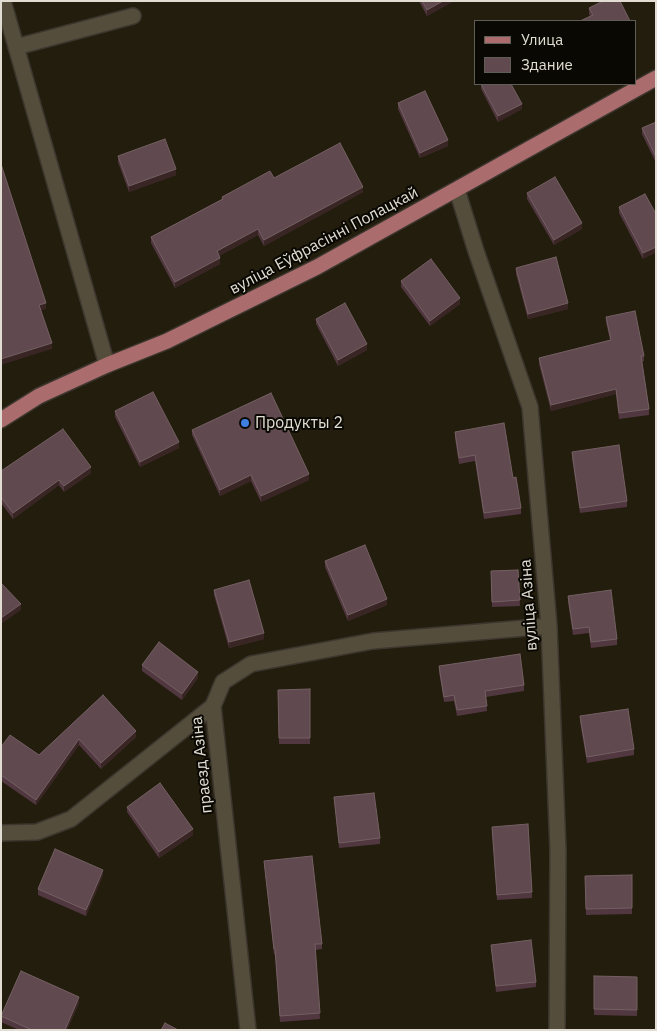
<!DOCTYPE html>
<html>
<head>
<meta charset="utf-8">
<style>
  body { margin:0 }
  #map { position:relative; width:657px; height:1031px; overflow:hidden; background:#231d0d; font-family:"IBM Plex Sans",sans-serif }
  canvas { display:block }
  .frame { position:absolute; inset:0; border:2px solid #e1ddd2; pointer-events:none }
  .legend { position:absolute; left:474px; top:20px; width:162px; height:65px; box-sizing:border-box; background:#0a0803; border:1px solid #605d56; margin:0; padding:6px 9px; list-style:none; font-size:15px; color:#e1ddd2 }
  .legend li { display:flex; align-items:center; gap:10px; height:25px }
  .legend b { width:25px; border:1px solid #605d56 }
</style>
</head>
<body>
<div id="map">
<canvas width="657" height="1031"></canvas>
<div class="frame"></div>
<ul class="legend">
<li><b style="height:6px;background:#aa6c6d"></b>Улица</li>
<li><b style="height:14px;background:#60494f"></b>Здание</li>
</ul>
</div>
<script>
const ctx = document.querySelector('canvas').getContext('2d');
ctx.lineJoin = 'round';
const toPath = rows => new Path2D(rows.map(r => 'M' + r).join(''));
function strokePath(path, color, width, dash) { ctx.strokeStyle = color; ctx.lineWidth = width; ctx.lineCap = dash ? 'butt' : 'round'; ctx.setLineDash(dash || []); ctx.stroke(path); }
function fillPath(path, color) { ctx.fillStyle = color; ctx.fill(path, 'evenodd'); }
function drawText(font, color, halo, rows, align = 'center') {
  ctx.font = font + ' "IBM Plex Sans",sans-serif'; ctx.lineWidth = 4; ctx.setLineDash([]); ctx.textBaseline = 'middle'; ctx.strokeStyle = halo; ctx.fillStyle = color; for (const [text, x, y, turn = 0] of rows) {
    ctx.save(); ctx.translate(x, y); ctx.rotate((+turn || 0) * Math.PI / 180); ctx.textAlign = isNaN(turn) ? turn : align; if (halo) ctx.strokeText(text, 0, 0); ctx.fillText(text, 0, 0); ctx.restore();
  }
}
const minor = toPath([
  [3,1,107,365],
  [16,47,133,16],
  [457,190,476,251,530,407,549,626,558,850,557,1030],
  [1,833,37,832,71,819,213,706],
  [248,1030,213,706,223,682,251,664,373,641,549,626]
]);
const major = toPath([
  [1,420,39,396,107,365,167,341,317,267,656,78]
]);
strokePath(minor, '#3c362e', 18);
strokePath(major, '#3c362e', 18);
strokePath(minor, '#544d3b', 15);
strokePath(major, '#aa6c6d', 15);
fillPath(toPath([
  [419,1,452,1,452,2,427,16],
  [589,8,630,21,590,16,589,14],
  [481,84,511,84,522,109,498,122,481,89],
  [398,103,448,146,420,158,398,109],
  [656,122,656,163,642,134,642,128],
  [118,156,176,175,129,192,118,162],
  [274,178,363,192,264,246,258,235,219,256,220,264,175,288,151,243,151,237,222,199,222,197],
  [527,193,582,229,554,245,527,199],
  [645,194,643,259,619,213,619,207],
  [516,268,568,309,528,319,516,274],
  [401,281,460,304,430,326,401,287],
  [606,317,644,356,644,361,642,362,649,409,649,415,619,419,616,394,551,411,539,364,539,358,610,340,606,322],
  [316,319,367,350,338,366,316,324],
  [115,411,179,448,140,467,115,417],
  [192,430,309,480,261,502,251,481,220,496,192,435],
  [455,432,513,478,521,508,521,514,484,519,475,461,459,464,455,438],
  [572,452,627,501,627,507,580,513,572,458],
  [1,471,91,473,64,492,59,485,13,519,1,503],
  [325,561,387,605,348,621,325,567],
  [518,570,520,606,492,607,491,571],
  [214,590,264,639,229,648,214,595],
  [568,596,617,639,617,645,591,648,589,633,573,635,568,602],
  [142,665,198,678,182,700,142,671],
  [439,666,524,685,524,691,486,697,487,711,457,716,454,701,444,702,439,672],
  [310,689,310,744,279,744,278,690],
  [103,695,136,737,101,769,79,745,36,805,1,781,1,747,39,755],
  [580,716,634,749,634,755,587,763,580,722],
  [334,797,380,838,380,844,339,848],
  [127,807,193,835,159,858,127,812],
  [492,827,532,892,532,898,497,900],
  [264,861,322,944,322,949,315,950,320,1019,280,1022,275,954,274,955],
  [103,875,86,916,38,895,38,889],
  [632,875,632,914,586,915,585,876],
  [491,945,536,982,536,987,496,992],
  [594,976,637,977,637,1016,594,1015],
  [79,1003,67,1030,19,1030,1,1022,1,1015]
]), '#51373f');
fillPath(toPath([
  [443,1,452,1,452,2,427,16,427,10],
  [522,104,522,109,498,122,498,116],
  [448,140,448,146,420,158,420,153],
  [176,169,176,175,129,192,129,186],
  [363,187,363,192,264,246,264,240],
  [582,223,582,229,554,245,554,240],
  [258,229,258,235,217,257,217,251],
  [656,247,656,253,643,259,643,253],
  [220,258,220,264,175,288,175,282],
  [460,298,460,304,430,326,430,321],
  [46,303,46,309,39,311,39,305],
  [568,303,568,309,528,319,528,314],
  [52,343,52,349,1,365,1,359],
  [367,344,367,350,338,366,338,360],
  [616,389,616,394,551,411,551,405],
  [179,442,179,448,140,467,140,462],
  [91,467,91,473,64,492,64,486],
  [309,474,309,480,261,502,261,496],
  [251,475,251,481,220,496,220,490],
  [59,480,59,485,13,519,13,513],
  [387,599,387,605,348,621,348,615],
  [21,604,21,610,1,624,1,618],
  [264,633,264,639,229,648,229,642],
  [198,672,198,678,182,700,182,694],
  [136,731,136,737,101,769,101,763],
  [79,739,79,745,36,805,36,800],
  [193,829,193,835,159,858,159,852],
  [103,870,103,875,86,916,86,910],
  [79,997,79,1003,67,1030,65,1030]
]), '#382524');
const building = toPath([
  [422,1,443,1,427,10,422,1],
  [603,1,620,1,630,21,580,21,593,15,589,8,603,1],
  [481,84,511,84,522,104,498,116,481,84],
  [425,91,448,140,420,153,398,103,425,91],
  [656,122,656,157,642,128,656,122],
  [165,139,176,169,129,186,118,156,165,139],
  [340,143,363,187,264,240,258,229,217,251,220,258,175,282,151,237,223,199,222,197,270,171,274,178,340,143],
  [1,164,46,303,39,305,52,343,1,359,1,164],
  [555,177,582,223,554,240,527,193,555,177],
  [645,194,656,214,656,247,643,253,619,207,645,194],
  [556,257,568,303,528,314,516,268,556,257],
  [431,259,460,298,430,321,401,281,431,259],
  [345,303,367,344,338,360,316,319,345,303],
  [635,311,644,356,641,356,649,409,619,413,616,389,551,405,539,358,611,340,606,317,635,311],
  [153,392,179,442,140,462,115,411,153,392],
  [271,393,309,474,261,496,251,475,220,490,192,430,271,393],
  [504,423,513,478,516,477,521,508,484,513,475,455,459,458,455,432,504,423],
  [63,429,91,467,64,486,59,480,13,513,1,497,1,471,63,429],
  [619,445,627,501,580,508,572,452,619,445],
  [365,545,387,599,348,615,325,561,365,545],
  [518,570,520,600,492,602,491,571,518,570],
  [249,580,264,633,229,642,214,590,249,580],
  [1,583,21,604,1,618,1,583],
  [611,590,617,639,591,642,589,627,573,629,568,596,611,590],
  [159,642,198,672,182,694,142,665,159,642],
  [520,654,524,685,485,691,487,706,457,710,454,695,444,697,439,666,520,654],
  [310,689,310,738,279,738,278,690,310,689],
  [103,695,136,731,101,763,79,739,36,800,1,775,1,747,10,735,39,755,103,695],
  [628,709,634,749,587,757,580,716,628,709],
  [160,783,193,829,159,852,127,807,160,783],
  [374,793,380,838,339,843,334,797,374,793],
  [528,824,532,892,497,895,492,827,528,824],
  [55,849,103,870,86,910,38,889,55,849],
  [312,856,322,944,315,944,320,1013,280,1016,275,949,274,949,264,861,312,856],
  [632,875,632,908,586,909,585,876,632,875],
  [531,940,536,982,496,986,491,945,531,940],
  [21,971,79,997,65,1030,32,1030,1,1016,21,971],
  [594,976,637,977,637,1010,594,1009,594,976],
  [165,1023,178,1030,161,1030,165,1023]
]);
fillPath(building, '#60494f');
strokePath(building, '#746063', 1);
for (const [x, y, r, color] of [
  [245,423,5,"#3f7fe0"]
]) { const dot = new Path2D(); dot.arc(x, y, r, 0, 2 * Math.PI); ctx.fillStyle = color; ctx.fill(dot); strokePath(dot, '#0a0803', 2); }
drawText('16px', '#e1ddd2', '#0a0803', [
  ["вуліца Еўфрасінні Полацкай",324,241,-28],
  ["вуліца Азіна",529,605,-94],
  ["праезд Азіна",202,765,-96]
]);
drawText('16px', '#e1ddd2', '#0a0803', [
  ["Продукты 2",255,423]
], 'left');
</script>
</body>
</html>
